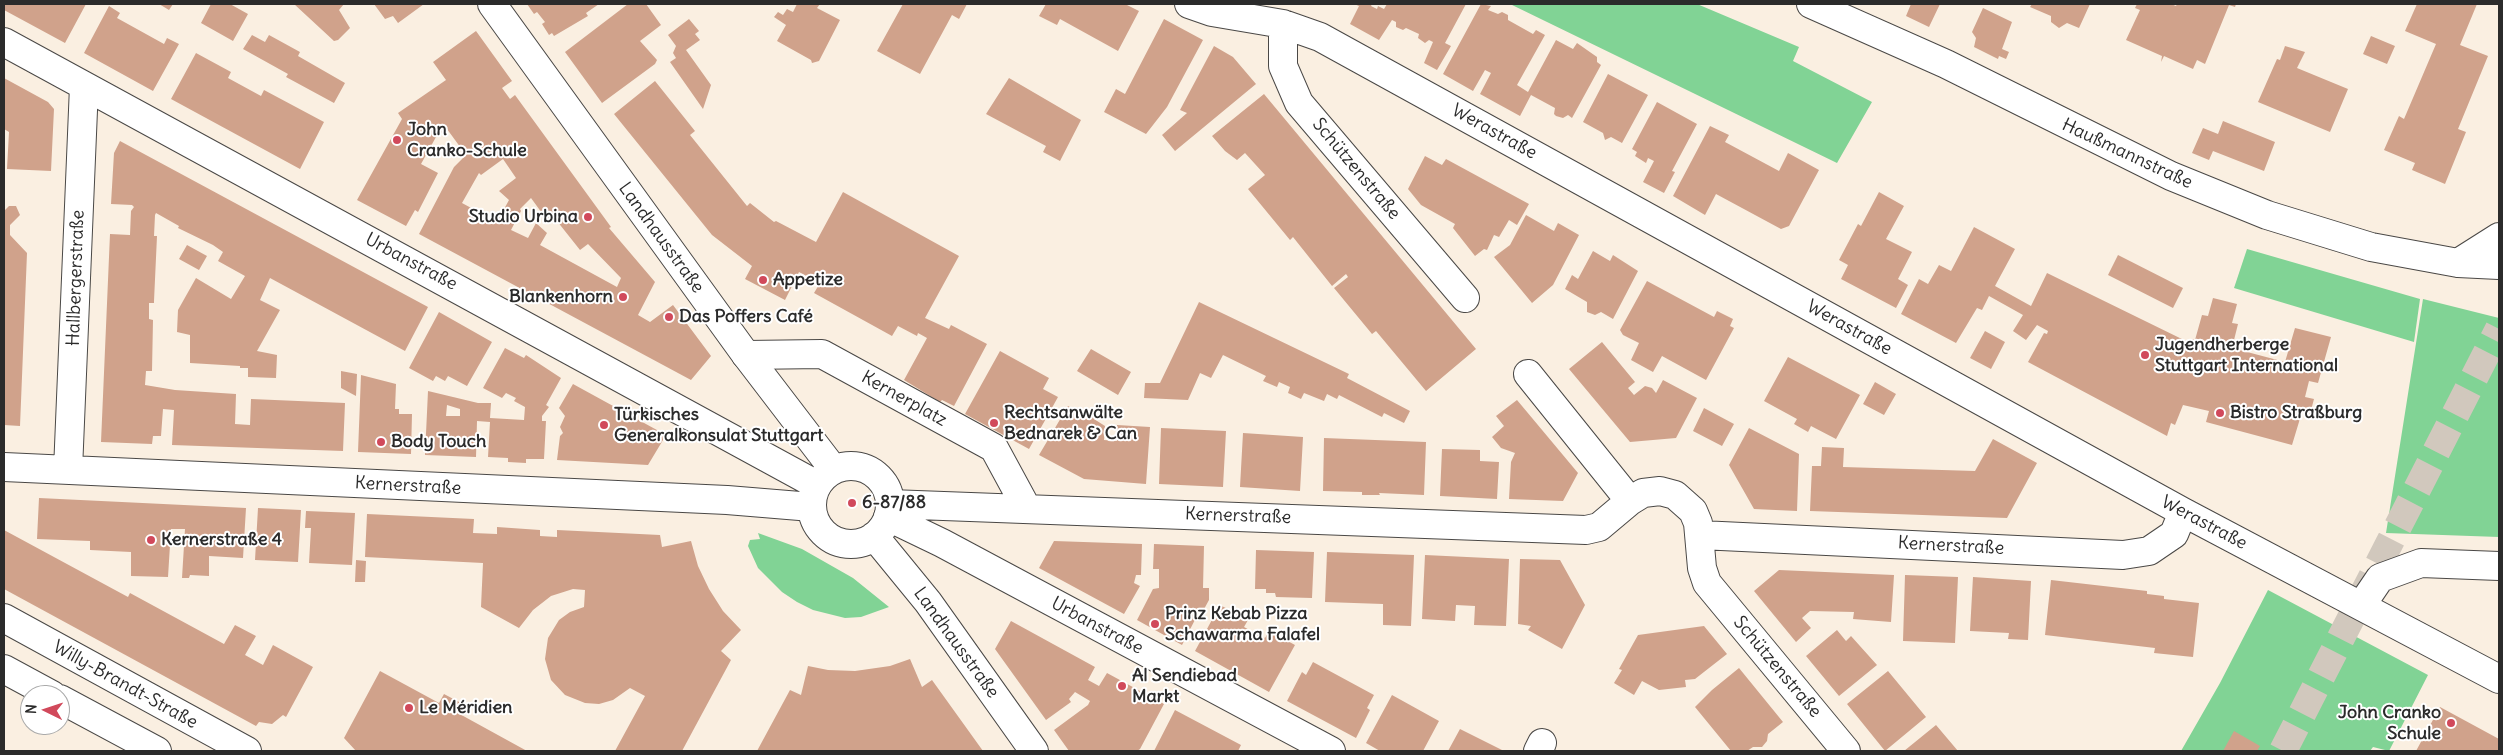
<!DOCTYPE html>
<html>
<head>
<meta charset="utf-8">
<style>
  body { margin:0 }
  #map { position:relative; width:2503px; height:755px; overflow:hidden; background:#faefe1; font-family:Delius,sans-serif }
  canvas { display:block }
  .frame { position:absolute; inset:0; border:5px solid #2b2b2b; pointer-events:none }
  .north { position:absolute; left:20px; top:685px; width:50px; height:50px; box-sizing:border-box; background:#fff; border:1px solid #aaa; border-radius:50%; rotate:274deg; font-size:14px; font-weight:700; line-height:20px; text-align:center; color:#2b2b2b }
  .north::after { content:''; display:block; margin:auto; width:18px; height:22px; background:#d1495b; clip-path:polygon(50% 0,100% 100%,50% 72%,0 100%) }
</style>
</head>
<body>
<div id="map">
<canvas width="2503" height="755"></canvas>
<div class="frame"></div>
<div class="north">N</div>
</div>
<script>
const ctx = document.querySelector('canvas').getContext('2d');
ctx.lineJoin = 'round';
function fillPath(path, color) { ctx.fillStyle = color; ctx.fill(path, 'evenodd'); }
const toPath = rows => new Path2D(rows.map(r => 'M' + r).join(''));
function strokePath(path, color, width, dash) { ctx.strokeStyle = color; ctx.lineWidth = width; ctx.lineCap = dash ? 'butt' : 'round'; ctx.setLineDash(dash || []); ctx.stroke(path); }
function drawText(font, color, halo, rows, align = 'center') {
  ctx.font = font + ' Delius,sans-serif'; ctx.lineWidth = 4; ctx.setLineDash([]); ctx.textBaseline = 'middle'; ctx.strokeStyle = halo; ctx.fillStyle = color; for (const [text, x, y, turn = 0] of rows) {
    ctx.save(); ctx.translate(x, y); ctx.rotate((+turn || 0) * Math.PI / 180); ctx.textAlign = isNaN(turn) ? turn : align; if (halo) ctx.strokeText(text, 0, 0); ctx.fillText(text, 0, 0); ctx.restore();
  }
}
fillPath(toPath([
  [1510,4,1697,4,1799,47,1793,61,1872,102,1837,163],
  [2247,249,2420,299,2414,342,2234,288],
  [2423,299,2499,318,2499,537,2386,533],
  [758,533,802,549,853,578,889,607,861,617,845,618,813,610,797,602,782,592,758,568,748,546,750,540,760,539],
  [2268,590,2428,675,2389,751,2373,747,2370,751,2181,751,2220,683]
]), '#81d395');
fillPath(toPath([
  [4,4,86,4,65,43,4,10],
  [159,4,173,4,169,10],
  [211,4,230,4,248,14,233,41,201,23],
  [294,4,344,4,339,10,350,28,338,40,334,41],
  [374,4,424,4,398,23,393,16,385,19],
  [527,4,599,4,586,13,588,16,554,36,552,33,549,35,542,24,545,22,537,12,534,14],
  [628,4,646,4,661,25,640,41,657,60,655,64,602,103,565,52],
  [797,4,820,4,817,8,840,20,819,61,812,63,811,60,777,41,786,25,774,17,778,12,783,15,787,9,793,12],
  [903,4,967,4,959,19,952,15,920,74,877,51],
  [1046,4,1125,4,1139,11,1118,51,1060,19,1057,25,1039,16],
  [1354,4,1372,4,1371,6,1377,9,1378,6,1384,9,1387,4,1466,4,1445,43,1451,46,1437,70,1424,63,1433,42,1429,40,1425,43,1418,38,1419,34,1406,28,1403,30,1396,27,1396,22,1392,20,1379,40,1350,24,1359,6],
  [1481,4,1491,6,1488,10,1498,14,1502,12,1508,15,1508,20,1533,34,1536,30,1545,35,1517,85,1528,92,1556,40,1573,49,1577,43,1597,57,1597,62,1601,65,1572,118,1568,115,1563,118,1556,116,1554,114,1555,108,1531,95,1520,116,1480,94,1491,73,1485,70,1473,91,1443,74],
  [1911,4,1940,4,1929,27,1906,16],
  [2032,4,2090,4,2079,28,2067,23,2059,28,2051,22,2051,16,2030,7],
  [2137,4,2171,4,2176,6,2177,4,2236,4,2235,7,2229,5,2205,64,2197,60,2193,69,2164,56,2161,62,2162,56,2126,40,2140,10,2135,8],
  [2417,4,2477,4,2460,45,2488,56,2458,129,2466,132,2445,184,2412,170,2415,163,2384,150,2399,116,2404,119,2436,44,2405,31],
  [109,6,120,13,117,18,164,44,167,38,179,44,153,91,84,53],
  [1983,8,2012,22,2002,49,2009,52,2006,59,1999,56,1998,59,1974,47,1976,38,1972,32],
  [689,19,699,31,695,34,700,40,686,50,711,85,703,109,670,62,676,58,673,53,676,46,668,35],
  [1164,19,1203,40,1167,107,1146,134,1104,112,1116,89,1125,94],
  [476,31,512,81,502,88,510,99,515,95,611,227,609,228,655,282,638,315,650,322,673,305,711,356,691,380,419,234,454,167,466,155,447,129,436,137,421,164,438,173,418,212,415,210,406,226,357,200,402,119,398,113,446,80,433,62],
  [503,159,516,178,499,191,509,200,497,222,462,203,479,173,481,175],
  [531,198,547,220,553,216,580,250,588,244,621,278,617,287,540,245,547,233,536,223,528,238,511,230,521,211,520,209],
  [252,35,265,42,269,35,300,52,298,56,345,83,334,103,286,77,288,74,243,49],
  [2371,36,2395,46,2387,64,2363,54],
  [1214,46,1233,57,1256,84,1175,151,1162,135,1187,113,1180,110],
  [2285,46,2305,52,2297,68,2348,89,2330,132,2258,102,2277,59,2280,60],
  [196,53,231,72,228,78,261,96,264,90,324,122,300,169,171,99],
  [1608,74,1648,95,1622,143,1611,137,1605,140,1603,133,1583,122],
  [4,78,48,102,54,109,51,171,7,169,9,132,4,129],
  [1009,78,1081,120,1060,161,1043,152,1046,146,986,114],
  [655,81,695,131,690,135,747,206,750,203,774,222,776,221,816,242,843,192,959,256,925,318,949,329,951,325,987,344,954,406,942,400,940,402,904,380,927,338,918,333,917,336,898,326,892,336,814,293,820,283,799,272,785,300,745,279,752,266,712,235,614,114],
  [1264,94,1476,349,1426,391,1376,331,1372,334,1334,288,1348,277,1346,274,1332,286,1293,237,1290,240,1248,189,1265,175,1245,153,1237,160,1225,151,1212,136],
  [1657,102,1697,124,1672,171,1675,172,1664,193,1643,182,1654,161,1648,158,1646,163,1635,156,1637,152,1632,149],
  [2223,121,2275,142,2264,171,2213,151,2209,160,2192,153,2203,128,2218,134],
  [1710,126,1729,135,1725,142,1779,171,1788,153,1819,170,1789,226,1781,229,1716,194,1705,215,1673,196],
  [120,141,428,307,405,351,270,278,260,300,280,310,257,351,277,355,276,378,248,377,248,368,240,368,240,366,190,363,190,335,177,332,178,310,196,278,231,299,245,276,218,261,223,252,213,245,178,228,179,226,156,213,155,215,154,236,157,236,154,301,154,303,149,303,149,319,153,320,152,371,146,371,145,385,175,390,236,394,235,424,250,425,251,399,345,403,343,451,172,445,174,410,163,409,161,436,153,436,152,444,101,442,110,234,130,235,131,211,134,207,132,205,111,204,114,153],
  [1425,156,1442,165,1446,159,1529,204,1517,225,1509,220,1499,237,1494,235,1487,250,1484,249,1475,256,1453,228,1455,224,1421,205,1408,189],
  [1879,192,1904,206,1886,239,1912,252,1898,279,1908,285,1896,308,1841,279,1848,265,1839,260,1858,224,1861,226],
  [9,206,16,206,20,215,10,225,10,235,27,253,20,426,4,425,4,211],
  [1526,215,1554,231,1558,223,1579,235,1553,285,1532,303,1494,257,1510,245],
  [1974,227,2015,249,1995,286,2031,306,2047,273,2190,343,2192,339,2195,340,2202,315,2208,316,2213,298,2237,304,2232,323,2238,324,2232,348,2285,362,2295,328,2331,337,2318,383,2309,381,2305,397,2314,399,2310,414,2302,412,2292,445,2206,422,2209,411,2183,405,2175,425,2171,423,2167,436,2028,362,2044,333,2047,334,2048,331,2037,325,2026,340,2013,331,2023,315,1989,296,1982,310,1977,308,1956,343,1901,314,1919,279,1928,284,1939,265,1951,271],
  [187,245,207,256,199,270,179,259],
  [1593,251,1610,261,1613,255,1638,271,1613,319,1601,312,1595,315,1587,312,1587,302,1565,289,1572,275,1578,279],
  [2118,255,2183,288,2173,308,2108,275],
  [1647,281,1714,317,1717,311,1733,319,1730,326,1734,328,1706,380,1662,356,1653,372,1631,360,1639,343,1623,335,1620,330],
  [1199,302,1349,374,1347,378,1410,411,1404,423,1384,413,1382,417,1339,395,1337,399,1327,394,1324,401,1304,393,1301,399,1288,393,1290,387,1279,382,1277,387,1263,381,1266,376,1223,355,1211,378,1200,373,1188,400,1144,398,1145,383,1160,383],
  [439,312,492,342,467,386,448,376,445,381,436,376,433,381,409,368],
  [1985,331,2005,342,1991,369,1970,358],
  [1602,342,1635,382,1628,388,1634,395,1645,386,1652,388,1656,393,1663,380,1697,398,1676,438,1630,442,1569,369],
  [505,348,524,358,526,355,561,378,546,405,549,407,542,416,542,421,546,421,544,459,526,459,526,463,508,462,508,458,488,457,490,422,477,421,476,457,425,455,428,391,478,403,491,403,490,418,524,420,525,407,514,401,516,398,506,393,502,398,483,388],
  [447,405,460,409,460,416,446,416],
  [1091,349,1131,372,1118,395,1077,371],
  [1000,351,1049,378,1043,389,1058,397,1029,449,965,414],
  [1788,357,1860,395,1836,439,1811,426,1808,432,1794,424,1797,419,1764,401],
  [341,371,357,374,356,396,341,388],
  [361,375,396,384,395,409,399,409,399,414,412,414,411,454,358,452],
  [1875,382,1896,394,1884,415,1863,404],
  [573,384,666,435,648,465,557,460,560,436,563,433,560,427,565,416,559,408],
  [1517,400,1578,473,1563,501,1509,499,1511,462,1515,453,1501,448,1492,437,1504,426,1496,416],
  [1068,406,1087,417,1092,408,1098,412,1094,419,1105,426,1104,440,1117,441,1117,425,1150,427,1146,484,1084,479,1039,455],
  [1704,408,1734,424,1722,446,1693,431],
  [1161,428,1226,431,1223,487,1159,484],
  [1749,428,1799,454,1797,511,1754,509,1729,465],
  [1243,433,1303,437,1300,491,1240,487],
  [1324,438,1426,442,1424,495,1379,493,1380,495,1362,495,1362,492,1323,491],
  [1993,439,2037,463,2007,518,1810,511,1812,466,1821,466,1822,447,1844,448,1843,467,1975,471],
  [1442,449,1480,450,1480,461,1499,462,1497,499,1440,496],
  [39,498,246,508,243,558,209,556,209,576,190,575,189,578,182,578,185,529,171,529,168,577,131,576,131,552,90,550,90,541,37,539],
  [258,508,301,510,298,562,255,560],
  [306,511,355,513,352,565,309,563,311,528,305,528],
  [367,514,474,519,473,533,497,534,497,527,540,530,540,536,557,537,557,530,660,535,662,547,691,541,698,566,709,589,723,611,741,630,721,651,731,660,682,751,615,751,645,696,630,688,613,700,599,704,585,703,565,695,551,680,545,659,548,638,559,620,570,612,584,607,585,590,573,589,551,596,533,610,519,628,481,607,483,563,365,557],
  [4,530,128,597,130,593,224,644,235,625,256,636,245,655,263,665,273,645,313,667,286,717,283,715,272,724,259,722,256,726,4,589],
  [1054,541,1142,544,1141,575,1136,575,1134,583,1140,586,1124,614,1039,568],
  [1154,544,1204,546,1203,588,1209,588,1209,600,1203,611,1200,610,1182,645,1137,620,1153,589,1159,588,1159,569,1153,569],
  [1256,550,1314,552,1312,598,1276,597,1275,593,1266,593,1266,589,1255,589],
  [1327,552,1414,555,1411,626,1383,625,1383,604,1325,602],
  [1425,555,1509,559,1506,626,1474,625,1475,606,1456,605,1455,621,1422,619],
  [1520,559,1560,560,1585,605,1562,649,1528,630,1531,626,1518,624],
  [356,560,366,561,365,582,355,582],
  [1779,570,1894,575,1891,622,1853,619,1854,612,1810,611,1802,618,1811,628,1796,642,1754,591],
  [1905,575,1958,577,1955,643,1903,641],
  [1973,577,2031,581,2028,640,2008,639,2009,633,1970,631],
  [2051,580,2147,591,2147,594,2164,596,2164,599,2199,603,2193,657,2154,653,2155,648,2045,635],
  [1220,605,1248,620,1244,627,1265,638,1269,631,1295,645,1269,692,1195,651],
  [1011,621,1095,667,1088,680,1099,686,1107,673,1164,704,1140,749,1137,751,1069,751,1054,730,1088,705,1090,701,1075,692,1069,699,1071,702,1046,720,995,649],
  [1704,626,1727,654,1695,679,1685,680,1686,687,1659,690,1642,681,1634,695,1614,683,1622,670,1619,669,1638,635],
  [1837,630,1846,641,1851,636,1877,665,1839,696,1806,656],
  [910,659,922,687,932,680,983,751,757,751,790,690,801,695,808,666,828,670,855,671,890,666],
  [1313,662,1374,695,1367,708,1370,710,1356,738,1287,701,1302,672,1306,675],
  [1739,668,1783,722,1768,734,1767,741,1762,747,1753,747,1747,751,1731,751,1695,707,1712,690],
  [380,671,439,703,444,694,461,703,456,712,527,751,356,751,344,738],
  [1888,671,1926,717,1885,751,1847,704],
  [1392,695,1439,721,1423,751,1380,751,1366,743],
  [2440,707,2499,739,2499,751,2416,751],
  [1175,710,1241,745,1238,751,1154,751],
  [1936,725,1958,751,1904,751],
  [1460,729,1504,751,1448,751],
  [2234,731,2260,746,2257,751,2223,751]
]), '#d0a28b');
strokePath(toPath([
  [2283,751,2499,329]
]), '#d1c8bd', 28, [28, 14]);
const street = toPath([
  [1189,4,1212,12,1283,24,1320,37,2183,512,2499,679],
  [1811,4,1946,64,2171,176,2267,215,2371,247,2458,263,2499,265],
  [1283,24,1283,66,1299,103,1465,298],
  [4,42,817,485],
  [2458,263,2499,237],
  [746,355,822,354,994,448,1026,507],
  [1528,374,1630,501],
  [4,467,727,500,812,507],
  [68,470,84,86],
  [890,504,1586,530,1599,527,1630,501,1643,493,1660,491,1675,495,1693,511,1698,523,1702,568,1707,583,1846,751],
  [888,517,942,543,1331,751],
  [1700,535,2123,555,2149,551,2174,534,2183,512],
  [2361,606,2380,578,2421,563,2499,566],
  [1538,751,1542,743]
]);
const secondary = toPath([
  [492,4,746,355,834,470],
  '812 505a39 39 0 1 1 78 0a39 39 0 1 1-78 0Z',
  [874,536,928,602,1034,751]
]);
const primary = toPath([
  [4,618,247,751],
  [4,669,52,695],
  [60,699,157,751]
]);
strokePath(street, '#4a4846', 30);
strokePath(secondary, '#4a4846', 30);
strokePath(primary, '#4a4846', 30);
strokePath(street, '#fff', 28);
strokePath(secondary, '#fff', 28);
strokePath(primary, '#fff', 28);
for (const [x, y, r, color] of [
  [397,140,5,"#d1495b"],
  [588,217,5,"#d1495b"],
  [763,280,5,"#d1495b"],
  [623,297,5,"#d1495b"],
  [669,317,5,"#d1495b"],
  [2145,355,5,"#d1495b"],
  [2220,413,5,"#d1495b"],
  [994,423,5,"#d1495b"],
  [604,425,5,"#d1495b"],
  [381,442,5,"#d1495b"],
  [852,503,5,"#d1495b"],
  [151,540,5,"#d1495b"],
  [1155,624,5,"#d1495b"],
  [1122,686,5,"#d1495b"],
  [409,708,5,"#d1495b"],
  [2451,723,5,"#d1495b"]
]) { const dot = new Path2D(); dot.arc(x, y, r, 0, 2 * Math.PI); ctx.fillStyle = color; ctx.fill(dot); strokePath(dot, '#fff', 2); }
drawText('bold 18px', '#2b2b2b', '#fff', [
  ["John",407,130],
  ["Cranko-Schule",407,151],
  ["Studio Urbina",578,217,"right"],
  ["Appetize",773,280],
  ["Blankenhorn",613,297,"right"],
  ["Das Poffers Café",679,317],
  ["Jugendherberge",2155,345],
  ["Stuttgart International",2155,366],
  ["Rechtsanwälte",1004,413],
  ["Bednarek & Can",1004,434],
  ["Bistro Straßburg",2230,413],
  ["Türkisches",614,415],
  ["Generalkonsulat Stuttgart",614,436],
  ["Body Touch",391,442],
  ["6-87/88",862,503],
  ["Kernerstraße 4",161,540],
  ["Prinz Kebab Pizza",1165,614],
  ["Schawarma Falafel",1165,635],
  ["Al Sendiebad",1132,676],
  ["Markt",1132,697],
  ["Le Méridien",419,708],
  ["John Cranko",2441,713,"right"],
  ["Schule",2441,734,"right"]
], 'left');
drawText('18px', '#2b2b2b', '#fff', [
  ["Werastraße",1494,132,29],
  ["Haußmannstraße",2127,154,25],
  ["Schützenstraße",1356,169,50],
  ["Landhausstraße",661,238,54],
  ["Urbanstraße",411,262,28],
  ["Hallbergerstraße",76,278,-88],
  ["Werastraße",1849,328,29],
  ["Kernerplatz",904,399,29],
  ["Kernerstraße",408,486,3],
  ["Kernerstraße",1238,516,2],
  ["Werastraße",2204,523,28],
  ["Kernerstraße",1951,546,3],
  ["Urbanstraße",1097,626,28],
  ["Landhausstraße",956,643,54],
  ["Schützenstraße",1777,667,50],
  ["Willy-Brandt-Straße",125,685,29]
]);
</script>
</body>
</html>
